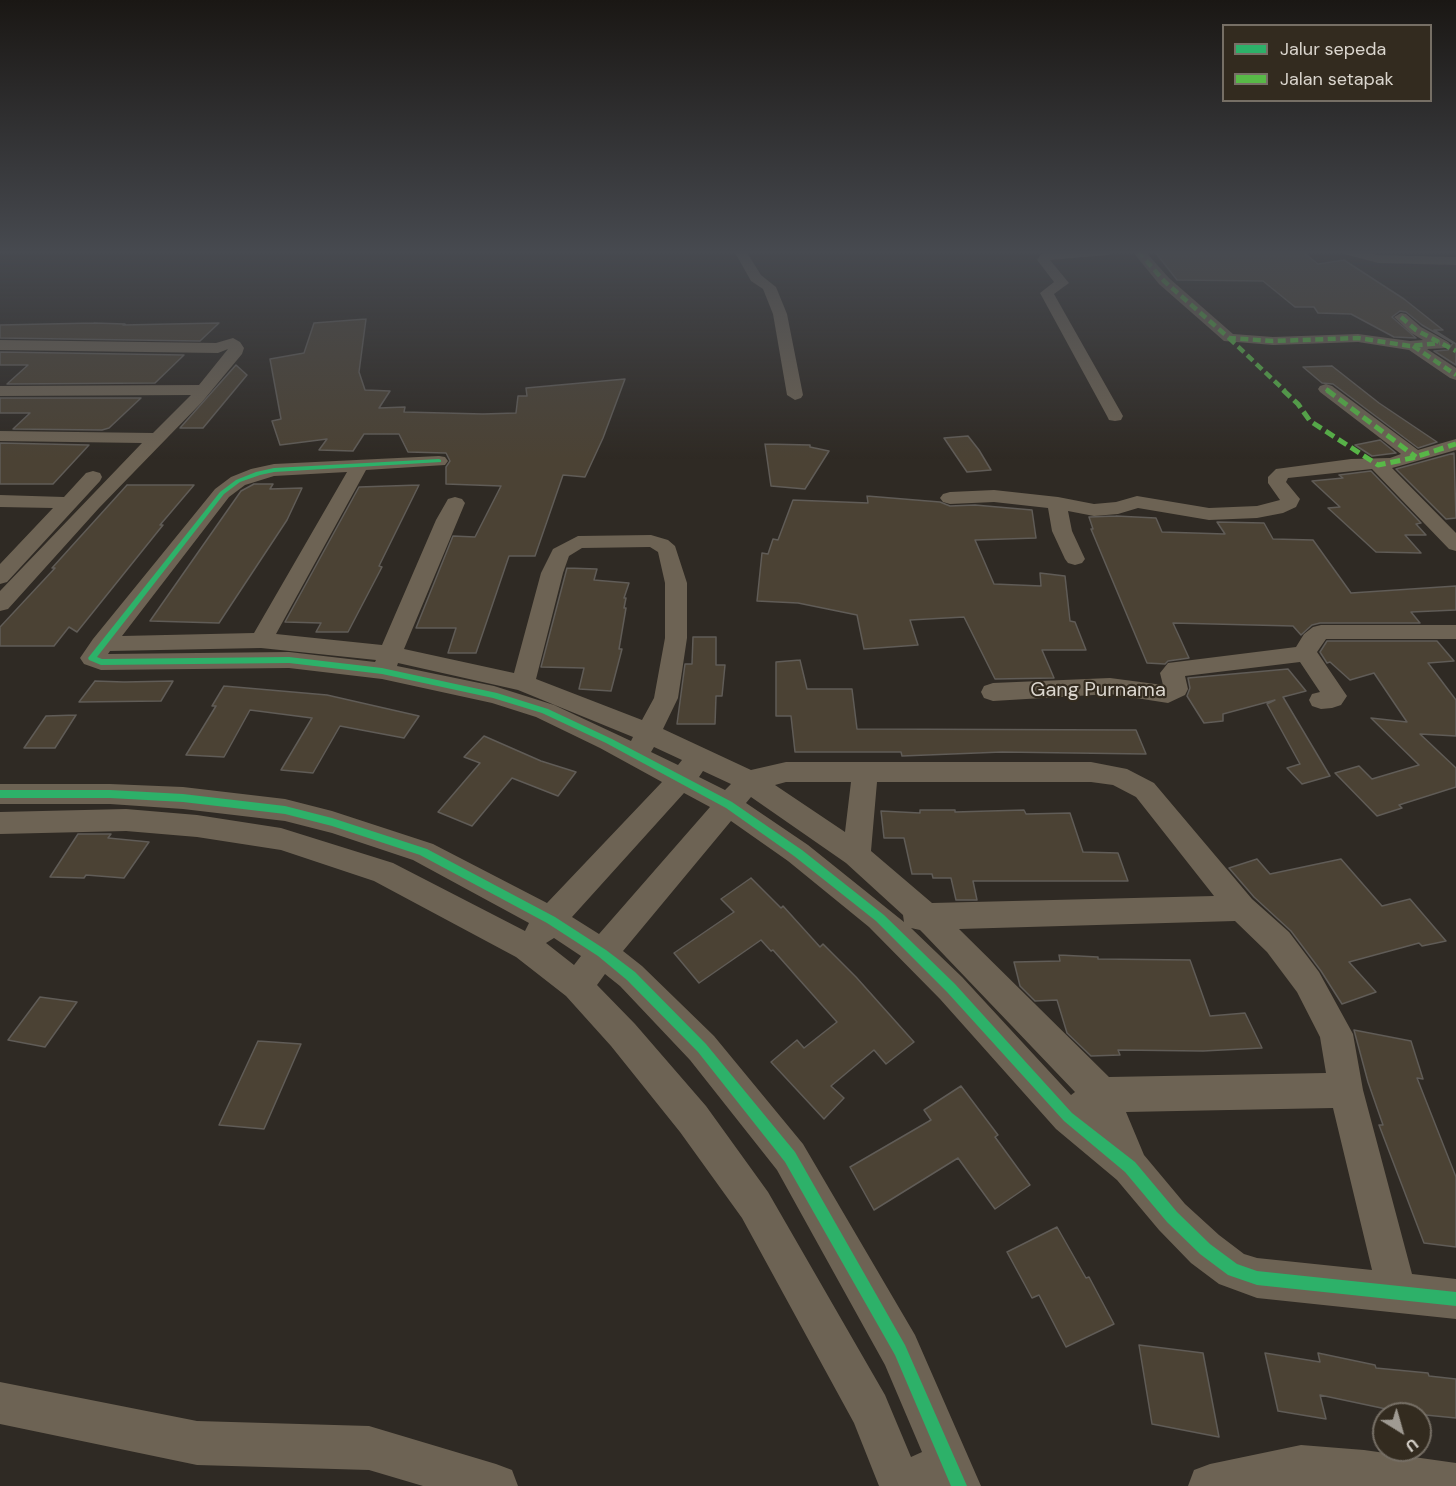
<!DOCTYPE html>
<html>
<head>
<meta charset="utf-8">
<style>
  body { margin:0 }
  #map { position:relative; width:1456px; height:1486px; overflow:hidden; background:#2f2a24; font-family:"DM Sans",sans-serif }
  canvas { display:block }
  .legend { position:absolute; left:1222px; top:24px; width:210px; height:78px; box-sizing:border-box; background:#332b1f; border:2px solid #766f65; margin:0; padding:8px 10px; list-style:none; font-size:18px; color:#dbd6ce }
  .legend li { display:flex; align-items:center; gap:12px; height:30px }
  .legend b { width:30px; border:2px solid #766f65 }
  .north { position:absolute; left:1372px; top:1402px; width:60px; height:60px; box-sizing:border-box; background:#332b1f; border:2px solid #766f65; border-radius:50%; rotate:143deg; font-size:16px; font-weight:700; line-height:24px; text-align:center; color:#dbd6ce }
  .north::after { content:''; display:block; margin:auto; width:21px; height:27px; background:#9f9a92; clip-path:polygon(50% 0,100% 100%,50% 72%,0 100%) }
</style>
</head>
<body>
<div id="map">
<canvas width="1456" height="1486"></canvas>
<ul class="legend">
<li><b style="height:8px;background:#2db169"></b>Jalur sepeda</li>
<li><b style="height:8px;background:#58b947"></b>Jalan setapak</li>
</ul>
<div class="north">U</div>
</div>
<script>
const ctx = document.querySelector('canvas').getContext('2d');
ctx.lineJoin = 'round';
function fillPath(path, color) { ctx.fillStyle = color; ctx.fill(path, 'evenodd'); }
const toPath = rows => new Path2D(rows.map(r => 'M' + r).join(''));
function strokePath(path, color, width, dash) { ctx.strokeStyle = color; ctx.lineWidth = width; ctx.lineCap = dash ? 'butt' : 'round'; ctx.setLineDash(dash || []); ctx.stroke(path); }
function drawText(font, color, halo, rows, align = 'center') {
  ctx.font = font + ' "DM Sans",sans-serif'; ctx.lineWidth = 4.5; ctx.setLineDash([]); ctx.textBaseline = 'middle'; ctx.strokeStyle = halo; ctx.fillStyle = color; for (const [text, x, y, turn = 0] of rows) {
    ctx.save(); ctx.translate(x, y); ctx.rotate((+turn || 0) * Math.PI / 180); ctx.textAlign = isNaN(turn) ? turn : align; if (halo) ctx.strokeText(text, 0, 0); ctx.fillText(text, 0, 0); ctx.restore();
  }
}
const building = toPath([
  [1232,251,1302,251,1318,264,1344,260,1404,299,1443,330,1434,330,1456,344,1456,365,1434,351,1448,350,1453,343,1422,325,1406,312,1400,311,1392,317,1416,338,1394,337,1351,314,1318,313,1314,307,1295,307,1263,281,1177,280,1155,252,1233,253,1232,251],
  [366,319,359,372,365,390,390,391,379,408,405,407,404,412,483,414,516,413,518,396,527,396,526,388,625,379,603,438,585,477,563,475,535,556,509,556,476,653,448,653,456,628,416,628,453,536,475,537,501,486,446,484,446,467,450,461,446,453,408,452,399,434,364,434,353,451,319,450,327,439,280,445,272,421,281,419,270,359,304,353,314,323,366,319],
  [94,323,125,324,123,325,219,323,200,341,0,338,0,325,94,323],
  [0,352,184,355,155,383,7,384,28,365,0,365,0,352],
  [236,365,247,375,203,428,180,428,236,365],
  [1332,366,1379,403,1437,442,1418,448,1333,384,1322,383,1303,367,1332,366],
  [0,398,141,398,109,428,102,430,13,429,30,413,0,413,0,398],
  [968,436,979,450,991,470,967,472,944,438,968,436],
  [1380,440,1396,453,1372,456,1355,445,1380,440],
  [0,443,89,445,53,484,0,484,0,443],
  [765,444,810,445,810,447,829,451,805,489,771,486,765,444],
  [1454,453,1456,518,1446,519,1396,469,1454,453],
  [1371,471,1421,523,1416,524,1426,535,1405,535,1421,553,1376,552,1328,508,1340,507,1312,481,1343,478,1339,475,1371,471],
  [254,484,273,484,270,489,302,488,287,520,219,623,150,621,241,491,254,484],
  [127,485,194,485,160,525,163,525,77,632,69,627,54,646,0,646,0,627,55,568,52,568,127,485],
  [419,485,379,566,382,567,348,632,316,632,321,623,285,622,359,487,419,485],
  [867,496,940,502,950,506,975,505,1032,510,1036,538,975,540,994,584,1041,586,1040,573,1065,576,1070,621,1075,622,1086,650,1042,650,1054,678,995,679,964,617,910,620,918,645,864,649,857,615,798,603,757,601,762,553,768,554,773,539,778,540,793,500,868,503,867,496],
  [1116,516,1156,518,1162,532,1225,534,1217,522,1264,523,1273,539,1313,540,1351,593,1456,586,1456,610,1411,612,1420,623,1320,623,1312,625,1301,635,1293,626,1173,623,1189,658,1168,661,1165,664,1147,663,1091,529,1093,529,1089,517,1116,516],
  [567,568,597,569,594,580,629,583,624,598,626,598,624,608,626,608,619,649,622,649,611,691,579,689,584,668,541,667,567,568],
  [693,637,716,637,716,665,725,665,722,696,716,696,715,724,677,724,685,664,692,664,693,637],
  [1327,641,1437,641,1454,661,1428,663,1456,700,1456,736,1420,734,1456,768,1456,787,1399,805,1402,808,1377,816,1335,773,1359,766,1372,779,1419,765,1371,718,1407,722,1374,673,1350,680,1330,662,1327,663,1320,652,1327,641],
  [800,660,807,689,852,689,857,729,1136,730,1146,754,1002,752,902,756,901,752,795,752,791,716,776,716,776,662,800,660],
  [1288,669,1306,691,1283,697,1330,776,1302,784,1287,768,1300,764,1267,704,1275,700,1223,714,1223,721,1204,723,1187,696,1190,688,1188,678,1288,669],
  [95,681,124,682,173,681,161,701,79,702,95,681],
  [224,686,327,695,419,716,404,738,340,726,313,773,281,770,312,718,250,710,224,757,186,755,216,706,212,706,224,686],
  [76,715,55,748,24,748,46,716,76,715],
  [484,736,541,761,576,772,558,796,512,778,472,826,438,812,480,763,464,757,484,736],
  [920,810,955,810,955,812,1024,810,1026,814,1070,813,1083,852,1118,853,1128,881,973,881,977,900,956,900,951,878,933,878,932,874,912,874,904,838,884,838,881,811,920,813,920,810],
  [78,834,111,834,108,838,149,842,124,878,86,875,84,878,50,877,78,834],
  [1257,859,1270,874,1341,859,1382,906,1410,899,1446,941,1422,946,1419,943,1349,962,1376,992,1342,1004,1321,971,1291,931,1254,897,1229,868,1257,859],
  [751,878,781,908,783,906,820,947,823,944,856,977,914,1042,886,1064,874,1050,831,1086,844,1098,824,1119,771,1062,797,1040,804,1048,837,1022,773,950,771,951,761,940,699,983,674,953,734,912,721,899,751,878],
  [1059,955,1098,957,1098,959,1190,960,1210,1016,1245,1013,1262,1048,1203,1051,1118,1050,1120,1055,1091,1056,1067,1033,1057,1000,1035,1001,1020,986,1014,962,1060,961,1059,955],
  [40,997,77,1002,45,1047,8,1040,40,997],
  [1354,1030,1411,1041,1423,1079,1417,1078,1456,1177,1456,1247,1424,1243,1379,1125,1383,1125,1368,1082,1354,1030],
  [258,1041,301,1044,264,1129,219,1125,258,1041],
  [961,1086,998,1135,995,1137,1030,1185,995,1209,958,1158,874,1210,850,1167,931,1120,924,1110,961,1086],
  [1057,1227,1086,1278,1089,1277,1114,1324,1066,1347,1039,1295,1032,1298,1007,1252,1057,1227],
  [1139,1345,1203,1353,1219,1437,1152,1424,1139,1345],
  [1265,1353,1320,1362,1318,1353,1375,1365,1376,1368,1428,1373,1429,1376,1456,1379,1456,1418,1405,1413,1320,1395,1326,1419,1278,1411,1265,1353]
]);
fillPath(building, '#4b4234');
strokePath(building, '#605c57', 1.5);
fillPath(toPath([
  [734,251,746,251,761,275,776,287,787,314,803,395,801,398,795,400,787,395,773,314,763,289,751,281,734,251],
  [1068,251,1115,251,1109,255,1050,260,1069,283,1054,294,1123,416,1121,420,1115,421,1109,420,1107,416,1040,293,1054,282,1037,260,1041,254,1068,251],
  [1132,251,1145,251,1169,278,1233,334,1273,337,1358,334,1410,341,1423,340,1411,333,1394,317,1401,313,1406,314,1421,327,1448,342,1451,345,1448,348,1427,349,1456,368,1456,380,1450,378,1409,350,1358,342,1273,345,1224,341,1159,284,1132,251],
  [1342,251,1363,251,1378,255,1456,257,1456,265,1378,263,1344,254,1342,251],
  [233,338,240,342,244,348,242,354,202,402,99,508,8,609,0,611,0,591,142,443,0,441,0,431,153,433,191,395,0,396,0,386,199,385,228,349,218,353,0,350,0,340,216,343,233,338],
  [1326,384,1332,386,1418,450,1456,439,1456,450,1392,468,1456,533,1456,551,1449,549,1372,469,1288,478,1286,482,1300,499,1296,507,1283,513,1257,518,1209,520,1138,508,1118,514,1094,516,1068,511,1072,531,1085,559,1082,563,1075,565,1068,563,1065,559,1052,531,1048,508,994,502,950,504,943,502,940,498,943,494,950,492,994,490,1058,497,1094,504,1116,502,1137,496,1209,508,1257,506,1280,500,1268,483,1268,477,1276,469,1351,459,1390,458,1401,454,1320,392,1318,389,1320,386,1326,384],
  [439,456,445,457,448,461,445,465,366,470,276,634,382,645,436,520,448,499,455,497,462,499,465,503,404,649,514,673,541,573,553,549,578,536,651,535,668,540,675,546,687,583,687,638,678,698,663,729,751,770,786,762,1091,762,1127,769,1154,783,1252,899,1289,932,1319,972,1353,1034,1363,1090,1412,1274,1456,1279,1456,1319,1257,1298,1219,1284,1191,1263,1159,1230,1117,1180,1056,1129,940,999,869,927,788,861,731,821,623,951,642,966,714,1036,803,1144,915,1335,981,1486,879,1486,854,1423,742,1218,680,1132,611,1046,566,996,516,957,374,881,281,850,197,837,126,831,0,834,0,812,126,809,197,815,281,828,393,863,525,931,529,923,413,860,332,833,285,821,183,809,110,804,0,804,0,784,110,784,183,787,285,799,332,811,433,844,547,903,662,782,600,748,536,717,492,703,382,679,289,668,101,670,84,664,80,658,93,639,215,489,231,477,251,469,274,464,439,456],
  [347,472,254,633,122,636,229,497,245,485,274,476,347,472],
  [650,547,658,552,665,583,665,638,654,698,642,720,536,679,563,573,569,556,582,548,650,547],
  [261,648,376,660,375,662,289,652,108,654,110,651,261,648],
  [398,663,518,690,633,737,631,741,554,705,494,686,397,666,398,663],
  [654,747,682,760,678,765,651,752,654,747],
  [703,771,731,784,725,790,699,777,703,771],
  [786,782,851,782,845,832,775,785,786,782],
  [877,782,1091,782,1113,785,1136,797,1214,896,932,903,871,851,877,782],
  [684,793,710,807,599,934,572,917,684,793],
  [751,797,846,863,903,915,904,922,808,845,746,803,751,797],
  [1235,921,1267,952,1297,992,1320,1037,1326,1073,1109,1077,959,929,1235,921],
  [911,928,920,930,924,934,1075,1092,1071,1095,962,977,911,928],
  [554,938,581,956,574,965,546,943,554,938],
  [605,974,620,986,690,1060,777,1170,885,1365,922,1452,911,1457,885,1395,768,1192,706,1106,635,1024,597,985,605,974],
  [1333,1108,1372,1270,1257,1258,1244,1254,1219,1235,1185,1204,1144,1155,1126,1112,1333,1108],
  [93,471,100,473,102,477,100,481,7,582,0,584,0,564,53,508,0,507,0,495,64,497,86,473,93,471],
  [1321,625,1456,625,1456,639,1326,639,1317,652,1347,696,1341,705,1332,708,1321,709,1312,706,1309,700,1312,694,1320,692,1300,662,1185,676,1188,689,1185,695,1168,703,1110,694,993,701,984,698,981,692,984,686,993,683,1110,678,1163,685,1160,673,1168,663,1296,647,1304,634,1313,627,1321,625],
  [0,1382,197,1421,369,1426,496,1464,512,1470,518,1486,423,1486,369,1470,197,1465,0,1424,0,1382],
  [1301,1445,1364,1450,1456,1463,1456,1486,1188,1486,1194,1470,1210,1464,1301,1445]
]), '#6d6354');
strokePath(toPath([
  [1138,251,1164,281,1229,338,1273,341,1358,338,1410,346,1440,343],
  [1401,317,1416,330,1456,351],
  [1229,338,1285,391],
  [1413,346,1456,375],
  [1326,389,1329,391]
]), '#58b947', 4.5, [8, 4.5]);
strokePath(toPath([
  [1283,390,1298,404,1310,421,1378,465,1412,458,1456,444],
  [1327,390,1416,457]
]), '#58b947', 5, [10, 5]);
fillPath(toPath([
  [439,459,441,460,441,462,274,472,260,475,240,482,224,494,97,657,102,659,289,657,382,668,497,693,548,709,612,739,732,802,802,850,884,915,955,984,1072,1113,1135,1162,1177,1212,1210,1244,1237,1264,1257,1271,1456,1292,1456,1306,1257,1285,1228,1275,1200,1254,1167,1222,1125,1172,1064,1121,947,992,876,921,794,856,726,808,606,743,542,713,493,698,382,674,289,663,101,665,89,660,88,658,220,492,236,480,256,472,274,468,439,459],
  [0,790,110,790,183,794,285,806,332,818,427,849,555,917,606,950,635,972,706,1044,795,1152,905,1345,967,1486,951,1486,895,1355,785,1162,698,1052,627,980,598,956,547,923,420,855,332,826,285,814,183,802,110,798,0,798,0,790]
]), '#2db169');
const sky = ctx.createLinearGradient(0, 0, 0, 459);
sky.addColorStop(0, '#1a1714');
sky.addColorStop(0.55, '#474a50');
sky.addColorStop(1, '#474a5000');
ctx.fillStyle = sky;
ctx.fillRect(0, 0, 1456, 459);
drawText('20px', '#dbd6ce', '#332b1f', [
  ["Gang Purnama",1098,691]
]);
</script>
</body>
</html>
